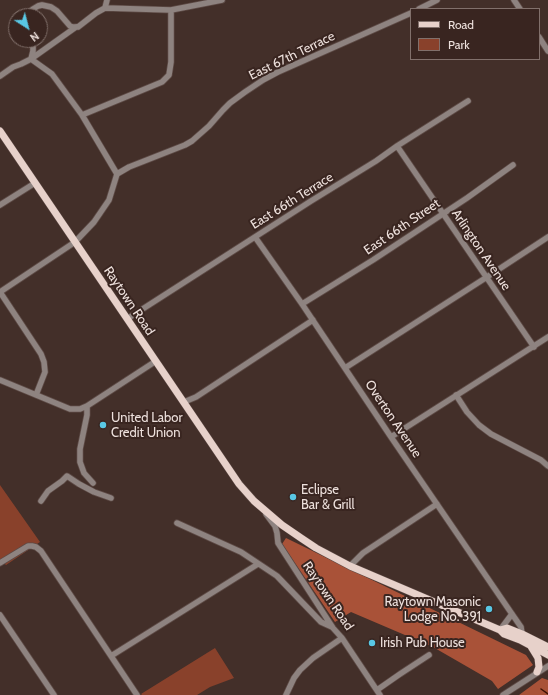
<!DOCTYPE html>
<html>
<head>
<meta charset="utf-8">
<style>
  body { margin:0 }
  #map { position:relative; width:548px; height:695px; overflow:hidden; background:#432f29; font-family:Cabin,sans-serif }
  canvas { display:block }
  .legend { position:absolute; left:410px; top:8px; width:130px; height:52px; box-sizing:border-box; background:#392520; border:1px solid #81706b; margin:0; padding:5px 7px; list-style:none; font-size:12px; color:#ede0dc }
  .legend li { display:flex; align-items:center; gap:8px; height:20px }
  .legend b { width:20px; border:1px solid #81706b }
  .north { position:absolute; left:8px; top:8px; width:40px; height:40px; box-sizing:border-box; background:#392520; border:1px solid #81706b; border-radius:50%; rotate:144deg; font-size:11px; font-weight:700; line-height:16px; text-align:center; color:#ede0dc }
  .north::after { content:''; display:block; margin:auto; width:14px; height:18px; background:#59c8e5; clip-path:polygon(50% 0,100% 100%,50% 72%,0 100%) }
</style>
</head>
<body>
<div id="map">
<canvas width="548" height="695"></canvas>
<ul class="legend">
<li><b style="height:5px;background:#e7d1ca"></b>Road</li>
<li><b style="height:11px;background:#89412b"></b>Park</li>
</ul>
<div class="north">N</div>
</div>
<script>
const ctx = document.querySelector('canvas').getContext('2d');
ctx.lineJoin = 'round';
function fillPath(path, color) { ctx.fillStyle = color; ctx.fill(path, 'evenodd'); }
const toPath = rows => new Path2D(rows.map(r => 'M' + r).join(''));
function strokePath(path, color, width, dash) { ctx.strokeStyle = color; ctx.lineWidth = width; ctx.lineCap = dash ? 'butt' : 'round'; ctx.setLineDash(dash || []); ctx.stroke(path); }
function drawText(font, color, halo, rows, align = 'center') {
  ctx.font = font + ' Cabin,sans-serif'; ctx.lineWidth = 4; ctx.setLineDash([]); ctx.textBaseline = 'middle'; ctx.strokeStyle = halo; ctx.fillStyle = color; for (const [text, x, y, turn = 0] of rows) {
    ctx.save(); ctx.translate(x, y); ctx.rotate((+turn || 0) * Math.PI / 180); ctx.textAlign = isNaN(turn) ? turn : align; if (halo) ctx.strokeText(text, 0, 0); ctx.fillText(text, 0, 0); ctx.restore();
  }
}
fillPath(toPath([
  [0,485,40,542,6,565,0,559],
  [215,648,234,678,210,687,197,695,142,695,141,694]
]), '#89412b');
fillPath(toPath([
  [286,538,526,655,533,665,498,689,492,681,433,647,351,612,335,622,282,544],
  [542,678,548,680,548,695,519,695]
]), '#a95238');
strokePath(toPath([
  [541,689,548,694]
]), '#3d1104', 1.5);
const minor = toPath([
  [514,0,520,9],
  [105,8,171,10,222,0],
  [419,9,437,0],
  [25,16,33,9,38,6,42,5,51,7,57,11,70,26,73,27,78,27,96,13,105,8,107,0],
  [76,27,31,59,52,74,82,115,117,174],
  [539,37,548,51],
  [0,76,13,67,21,64,31,59,33,51,33,47,28,40],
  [82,115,162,82,169,75,171,62,171,10],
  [397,146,534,347],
  [0,205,35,183],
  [255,237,302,304,391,437,512,614,521,627,522,634],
  [0,292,75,242,94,222,109,200,117,174,129,167,185,145,192,141,209,126,223,110,230,103,245,92,263,80,278,72,411,13],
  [0,292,41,354,44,362,45,372,36,395],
  [302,304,373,260,467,198,513,165],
  [127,319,311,201,376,161,397,146,468,101],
  [345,368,487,277,548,237],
  [0,380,70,409,80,409,87,406,156,361],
  [456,395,467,412,479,425,491,434,541,460,548,466],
  [184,402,196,397,313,320],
  [87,406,87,415,80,449,80,462,84,473,93,483],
  [391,437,548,337],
  [41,501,48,491,62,481,67,476,79,484,94,492,111,498],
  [266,514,275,526,277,533,278,543,333,628,342,638,380,695],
  [177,523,241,552,277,576,321,622,332,627],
  [0,563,28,546,32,546,36,547,41,551,137,695],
  [350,566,363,553,437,504],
  [0,615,54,695],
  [500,630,512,614],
  [111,656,258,564],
  [377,690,400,674,429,655],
  [286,695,294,678,300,670,313,658,342,638],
  [503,695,548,666]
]);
const major = toPath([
  [0,131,239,484,254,501,282,525,301,538,316,548,350,566,500,630,504,634,520,640,548,655],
  [500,630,507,628,522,634,548,647],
  [530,645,538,658,539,667,537,672]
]);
strokePath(minor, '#5e4b46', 7);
strokePath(major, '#5e4b46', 8);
strokePath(minor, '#8e8380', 5.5);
strokePath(major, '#e7d1ca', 7);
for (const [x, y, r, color] of [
  [103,425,4,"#59c8e5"],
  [293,497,4,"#59c8e5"],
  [489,609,4,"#59c8e5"],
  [372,643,4,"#59c8e5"]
]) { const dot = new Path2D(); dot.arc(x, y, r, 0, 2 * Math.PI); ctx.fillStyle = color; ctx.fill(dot); strokePath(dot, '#392520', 1.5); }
drawText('13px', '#ede0dc', '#392520', [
  ["East 67th Terrace",292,56,-26],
  ["East 66th Terrace",292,201,-32],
  ["East 66th Street",402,227,-34],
  ["Arlington Avenue",481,250,56],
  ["Raytown Road",129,301,56],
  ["Overton Avenue",393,419,56],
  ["Raytown Road",328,596,56]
]);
drawText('13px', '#ede0dc', '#392520', [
  ["United Labor",111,418],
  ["Credit Union",111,433],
  ["Eclipse",301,490],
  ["Bar & Grill",301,505],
  ["Raytown Masonic",481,602,"right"],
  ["Lodge No. 391",481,617,"right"],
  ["Irish Pub House",380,643]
], 'left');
</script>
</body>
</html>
